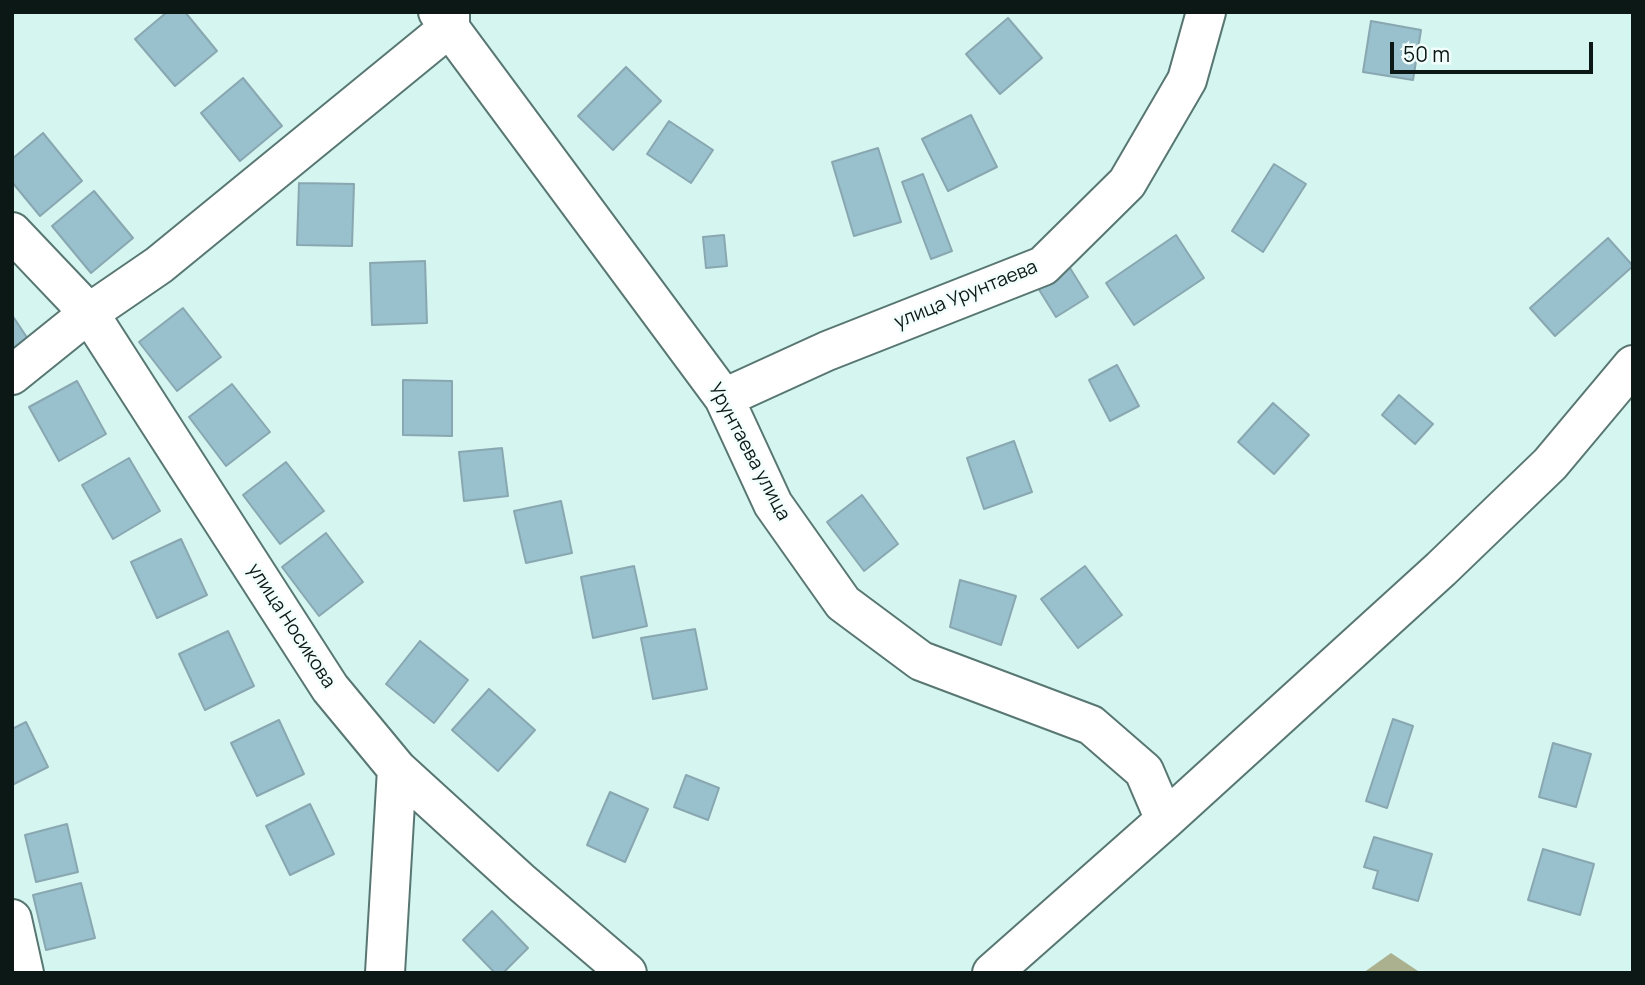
<!DOCTYPE html>
<html>
<head>
<meta charset="utf-8">
<style>
  body { margin:0 }
  #map { position:relative; width:1645px; height:985px; overflow:hidden; background:#d4f5f0; font-family:Manrope,sans-serif }
  canvas { display:block }
  .frame { position:absolute; inset:0; border:14px solid #0c1816; pointer-events:none }
  .scale { position:absolute; left:1390px; top:42px; width:203px; height:32px; box-sizing:border-box; border:4px solid #0c1816; border-top:0; padding-left:9px; font-size:21px; line-height:24px; white-space:nowrap; color:#0c1816; -webkit-text-stroke:5px #f1fefb; paint-order:stroke }
</style>
</head>
<body>
<div id="map">
<canvas width="1645" height="985"></canvas>
<div class="frame"></div>
<div class="scale">50 m</div>
</div>
<script>
const ctx = document.querySelector('canvas').getContext('2d');
ctx.lineJoin = 'round';
function fillPath(path, color) { ctx.fillStyle = color; ctx.fill(path, 'evenodd'); }
const toPath = rows => new Path2D(rows.map(r => 'M' + r).join(''));
function strokePath(path, color, width, dash) { ctx.strokeStyle = color; ctx.lineWidth = width; ctx.lineCap = dash ? 'butt' : 'round'; ctx.setLineDash(dash || []); ctx.stroke(path); }
function drawText(font, color, halo, rows, align = 'center') {
  ctx.font = font + ' Manrope,sans-serif'; ctx.lineWidth = 5; ctx.setLineDash([]); ctx.textBaseline = 'middle'; ctx.strokeStyle = halo; ctx.fillStyle = color; for (const [text, x, y, turn = 0] of rows) {
    ctx.save(); ctx.translate(x, y); ctx.rotate((+turn || 0) * Math.PI / 180); ctx.textAlign = isNaN(turn) ? turn : align; if (halo) ctx.strokeText(text, 0, 0); ctx.fillText(text, 0, 0); ctx.restore();
  }
}
fillPath(toPath([
  [1391,953,1421,973,1363,973]
]), '#abb18f');
const building = toPath([
  [167,12,185,12,217,51,175,86,135,39,167,12],
  [1008,18,1042,58,1000,94,966,54,1008,18],
  [1371,21,1421,30,1413,80,1363,72,1371,21],
  [626,67,661,101,613,150,578,116,626,67],
  [243,78,282,126,240,161,201,113,243,78],
  [971,115,997,167,948,191,922,139,971,115],
  [669,121,713,150,691,183,647,154,669,121],
  [43,133,82,181,40,216,12,182,12,159,43,133],
  [878,148,901,222,854,236,832,162,878,148],
  [1274,164,1306,184,1263,252,1232,231,1274,164],
  [923,174,952,251,931,259,902,182,923,174],
  [299,183,354,184,352,246,297,245,299,183],
  [94,191,133,238,91,273,52,226,94,191],
  [724,235,727,266,706,268,703,237,724,235],
  [1176,235,1204,278,1134,325,1106,283,1176,235],
  [1608,238,1633,266,1555,336,1530,308,1608,238],
  [425,261,427,323,372,325,370,263,425,261],
  [1070,268,1088,297,1056,317,1038,288,1070,268],
  [183,308,221,357,177,391,139,342,183,308],
  [12,315,28,339,12,349,12,315],
  [1117,365,1139,406,1110,421,1089,380,1117,365],
  [403,380,452,381,452,436,403,435,403,380],
  [77,381,106,434,59,461,29,407,77,381],
  [232,384,270,432,226,466,189,417,232,384],
  [1399,395,1433,424,1415,444,1382,415,1399,395],
  [1273,403,1309,435,1274,474,1238,442,1273,403],
  [1014,441,1032,492,984,509,967,458,1014,441],
  [502,448,508,496,464,501,459,452,502,448],
  [129,458,160,511,113,539,82,485,129,458],
  [286,462,324,511,280,544,243,495,286,462],
  [862,495,898,544,864,571,827,522,862,495],
  [561,501,572,553,526,563,514,511,561,501],
  [326,533,363,582,319,616,282,567,326,533],
  [181,539,207,595,157,618,131,562,181,539],
  [634,566,647,626,593,638,581,577,634,566],
  [1085,566,1122,615,1078,648,1041,599,1085,566],
  [960,580,1016,596,1001,645,950,627,960,580],
  [695,629,707,689,653,699,641,638,695,629],
  [228,631,254,686,205,710,179,654,228,631],
  [420,641,468,680,434,723,386,684,420,641],
  [489,689,535,730,498,771,452,730,489,689],
  [1393,719,1413,726,1387,808,1366,801,1393,719],
  [279,720,304,774,257,796,231,743,279,720],
  [26,722,48,767,12,785,12,729,26,722],
  [1553,743,1591,754,1576,807,1539,797,1553,743],
  [686,775,719,788,708,820,674,807,686,775],
  [610,792,648,809,625,862,587,845,610,792],
  [310,804,334,854,290,875,266,826,310,804],
  [67,824,78,872,36,882,25,835,67,824],
  [1374,837,1432,854,1418,901,1373,888,1378,871,1364,867,1374,837],
  [1543,849,1594,864,1580,915,1528,900,1543,849],
  [81,883,95,938,46,950,33,895,81,883],
  [492,911,528,948,503,973,495,973,463,940,492,911]
]);
fillPath(building, '#98c1cd');
strokePath(building, '#89a7b0', 2);
const minor = toPath([
  [438,12,724,398,773,504,843,603,921,661,1091,725,1144,771,1165,820],
  [12,232,89,313,330,688,397,769,522,883,627,973],
  [12,375,89,313,159,265,450,27,450,12],
  [724,398,827,351,1043,266,1127,183,1187,80,1206,12],
  [12,919,24,973],
  [385,973,397,769],
  [992,973,1165,820,1441,569,1550,464,1633,365]
]);
strokePath(minor, '#597772', 42);
strokePath(minor, '#fff', 38);
drawText('19px', '#0c1816', '#f1fefb', [
  ["улица Урунтаева",966,295,-22],
  ["Урунтаева улица",749,452,62],
  ["улица Носикова",291,626,57]
]);
</script>
</body>
</html>
